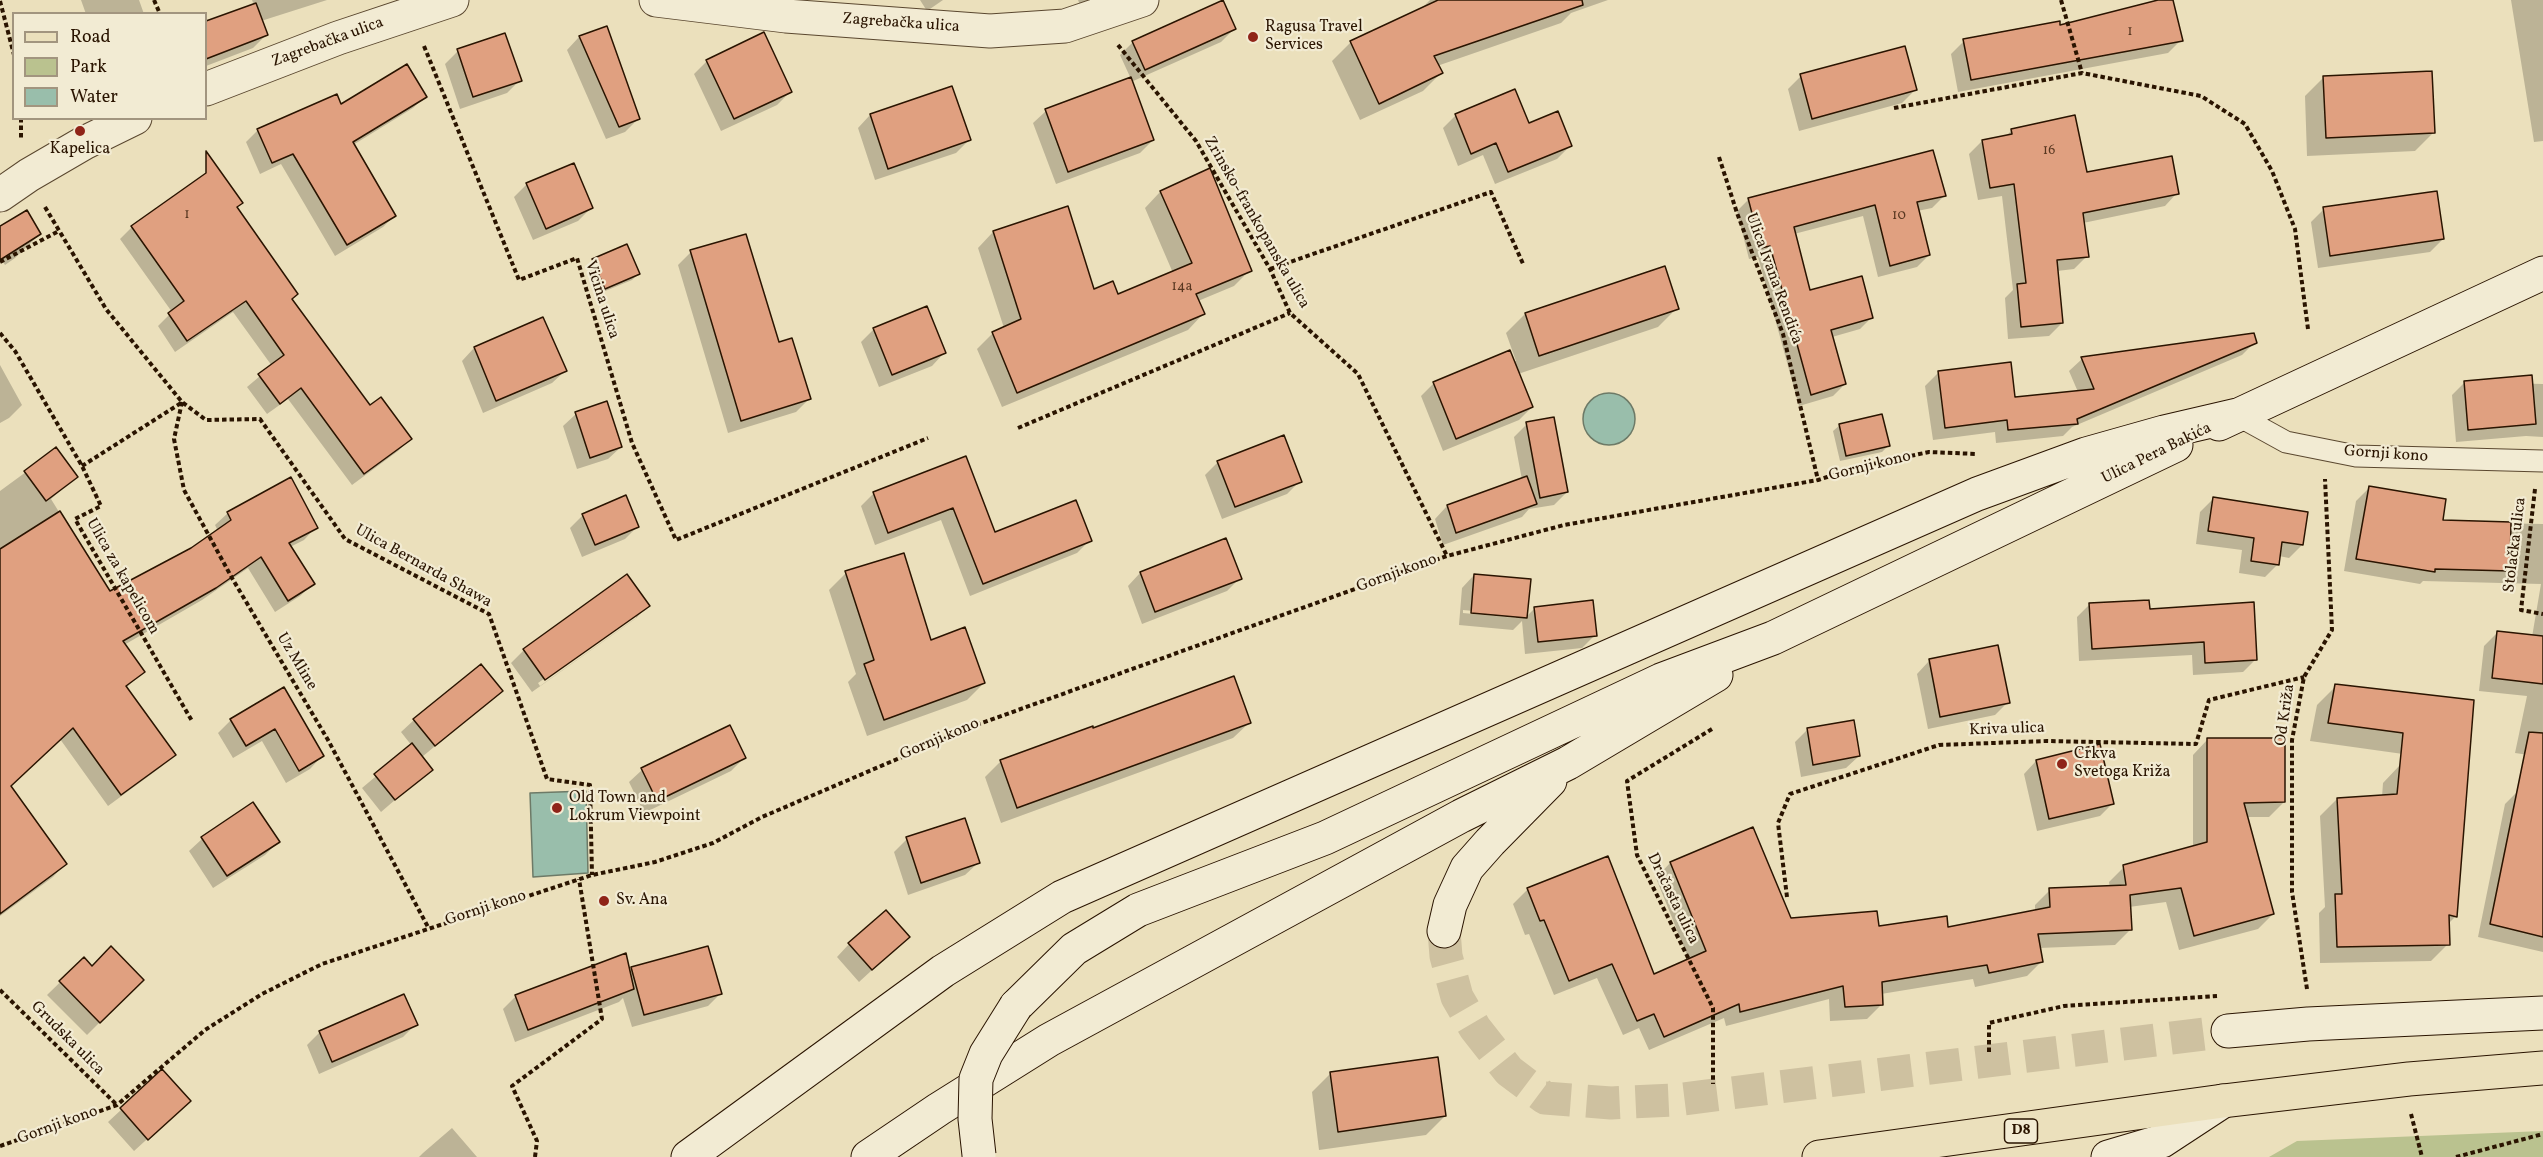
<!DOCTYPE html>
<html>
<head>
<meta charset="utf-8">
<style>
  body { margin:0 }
  #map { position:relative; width:2543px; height:1157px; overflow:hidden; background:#ebe0bc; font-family:Vollkorn,serif }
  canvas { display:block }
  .legend { position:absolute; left:12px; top:12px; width:195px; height:108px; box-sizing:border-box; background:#f2ebd3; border:2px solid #a2957f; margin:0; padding:8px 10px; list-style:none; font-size:18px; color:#2a1400 }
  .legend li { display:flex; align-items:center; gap:12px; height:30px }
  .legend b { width:30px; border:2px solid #a2957f }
</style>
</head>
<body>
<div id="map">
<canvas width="2543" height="1157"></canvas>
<ul class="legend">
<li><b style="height:8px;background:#ebe0bc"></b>Road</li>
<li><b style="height:16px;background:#bac28f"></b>Park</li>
<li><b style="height:16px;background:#99beab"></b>Water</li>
</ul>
</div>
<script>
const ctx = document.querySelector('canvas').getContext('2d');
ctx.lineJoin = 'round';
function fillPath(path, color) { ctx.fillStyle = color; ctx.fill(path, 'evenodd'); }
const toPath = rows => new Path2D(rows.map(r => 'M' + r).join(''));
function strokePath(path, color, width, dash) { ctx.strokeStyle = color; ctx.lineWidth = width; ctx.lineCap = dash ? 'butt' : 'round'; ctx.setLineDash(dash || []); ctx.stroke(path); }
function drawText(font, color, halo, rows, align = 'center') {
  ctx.font = font + ' Vollkorn,serif'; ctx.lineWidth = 4.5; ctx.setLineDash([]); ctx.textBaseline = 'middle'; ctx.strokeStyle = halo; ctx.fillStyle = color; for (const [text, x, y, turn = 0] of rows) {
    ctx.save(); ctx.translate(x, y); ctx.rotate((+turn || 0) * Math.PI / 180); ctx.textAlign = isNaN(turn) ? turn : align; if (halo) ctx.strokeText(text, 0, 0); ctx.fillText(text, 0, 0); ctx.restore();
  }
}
fillPath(toPath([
  [2543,1131,2543,1157,2269,1157,2297,1141]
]), '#bac28f');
const water = toPath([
  '1583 419a26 26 0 1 1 52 0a26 26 0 1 1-52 0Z',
  [586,791,588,873,533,877,530,793,586,791]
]);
fillPath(water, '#99beab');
strokePath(water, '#6d7a67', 1.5);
fillPath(toPath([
  [81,0,139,0,144,14,86,14],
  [252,0,327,0,261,21,266,35,253,48,206,66,206,23,254,5],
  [920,0,943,0,927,11],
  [1078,0,1092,0,1080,5],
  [1430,0,1608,0,1571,13,1561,23,1437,66,1441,73,1423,91,1360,120,1332,61,1350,43,1420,10],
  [2164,0,2171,0,2181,40,2168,53,1958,92,1951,54,1964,41,2059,27],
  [2511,0,2543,0,2543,141,2534,142],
  [606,28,638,119,625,132,606,139,567,50,579,37],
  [1234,29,1221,42,1131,82,1153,140,1140,153,1056,184,1033,123,1046,111,1131,79,1120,55,1133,42],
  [458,51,520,80,507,93,460,109,445,64],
  [707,61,790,92,777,105,721,131,694,74],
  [1801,76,1915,90,1902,103,1799,131,1788,89],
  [2324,77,2434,132,2415,151,2307,156,2305,96],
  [951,88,969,140,956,153,875,180,858,128,870,115],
  [1514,91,1528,125,1570,146,1557,159,1495,184,1483,155,1458,166,1443,128,1456,115],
  [425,97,413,108,353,145,394,216,383,227,335,256,281,164,260,174,246,142,258,130,340,106],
  [2012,130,2086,174,2177,193,2165,206,2083,223,2087,256,2074,269,2057,271,2062,323,2049,336,2008,339,2005,298,2013,290,2002,196,1978,200,1969,154,1982,141,2005,137],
  [1210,170,1250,270,1234,286,1198,301,1203,314,1188,330,1002,407,977,349,993,333,1004,328,978,248,993,232,1093,291,1117,296,1173,273,1145,208,1160,192],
  [527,184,591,208,578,221,533,240,514,197],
  [1944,196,1932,208,1917,211,1929,255,1917,267,1878,277,1863,216,1794,234,1809,292,1872,317,1860,329,1832,337,1845,384,1833,396,1799,406,1758,257,1749,259,1737,211,1749,199],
  [241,203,236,208,291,299,369,407,410,439,398,451,352,485,288,399,267,414,247,387,272,366,233,312,175,352,158,326,172,312,120,239,132,227],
  [2324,209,2443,239,2430,252,2318,268,2311,222],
  [0,228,40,234,15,258,5,265,0,257],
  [691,252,809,399,796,412,728,433,678,265],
  [593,260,638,274,632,280,598,294,587,266],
  [1677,308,1658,327,1518,374,1532,407,1519,420,1443,451,1421,396,1434,383,1516,361,1506,333,1525,314],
  [543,319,565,371,552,383,483,413,462,361,474,348],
  [874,329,944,353,932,366,879,387,861,342],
  [2253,335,2255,342,2242,355,2072,427,2063,436,1996,443,1995,432,1933,440,1925,386,1938,373,2014,399,2078,392,2069,371,2082,359],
  [0,365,22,405,9,418,0,423],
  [2465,382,2543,384,2543,437,2526,436,2456,442,2452,395],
  [576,414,621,447,608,459,577,469,563,426],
  [1527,424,1567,492,1554,505,1529,509,1522,517,1443,545,1435,519,1447,506,1522,480,1514,437],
  [1840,425,1888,446,1882,452,1840,461,1833,431],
  [56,450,76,477,51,499,109,593,191,549,218,531,215,525,228,513,316,527,304,540,290,547,313,584,300,596,275,612,248,568,202,600,124,645,143,672,126,688,174,754,161,767,108,806,60,739,0,795,0,491],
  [965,458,994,534,1090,540,1077,553,970,596,941,520,875,545,861,506,874,493],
  [1218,462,1300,481,1287,494,1222,519,1205,475],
  [2369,488,2441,522,2543,524,2543,757,2515,753,2527,696,2479,691,2484,646,2497,633,2532,637,2541,584,2423,581,2420,584,2344,571,2356,501],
  [2213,499,2302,545,2289,558,2279,556,2278,564,2265,577,2239,573,2242,550,2196,544,2200,512],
  [583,515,638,526,625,539,582,557,570,528],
  [846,573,984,683,967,700,867,736,848,682,856,674,829,590],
  [1140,573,1240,578,1227,591,1142,624,1128,586],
  [1474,575,1526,617,1535,608,1595,635,1582,648,1525,654,1522,621,1513,630,1459,625,1462,588],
  [1463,610,1516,615,1516,618,1463,613],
  [2090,604,2148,610,2256,659,2243,672,2193,675,2192,655,2079,661,2077,617],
  [648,606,635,619,532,692,511,663,524,650],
  [636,614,636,618,540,686,538,683],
  [1929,661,2008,702,1995,715,1928,729,1917,674],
  [2336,686,2472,701,2403,754,2310,741,2317,705],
  [284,689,322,756,310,769,286,783,262,741,233,758,218,733,231,720],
  [501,691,422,757,431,769,381,812,362,788,412,746,401,732,414,720],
  [1250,722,1233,738,1001,823,985,777,1001,761],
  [1808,729,1859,756,1846,768,1801,777,1795,742],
  [2207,740,2284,802,2269,817,2246,817,2273,914,2258,929,2179,950,2166,902,2129,907,2130,930,2115,945,2039,948,2042,961,2027,976,1975,987,1973,979,1881,994,1882,1004,1867,1019,1830,1021,1829,999,1726,1026,1724,1018,1649,1050,1639,1028,1623,1035,1597,978,1554,995,1529,934,1525,935,1513,904,1528,889,1653,976,1689,960,1656,878,1670,863,1790,919,1877,928,1947,928,2035,911,2035,905,2050,890,2110,888,2109,882,2124,867,2193,848,2193,755],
  [744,758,731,771,644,813,629,782,642,770],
  [2036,761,2113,803,2100,816,2037,831,2024,774],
  [2400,765,2456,916,2448,924,2448,944,2431,961,2320,963,2319,913,2325,907,2320,816,2337,799,2382,797,2383,783],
  [2518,791,2543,797,2543,952,2478,937,2505,804],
  [253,805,278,842,265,855,213,888,189,851,202,839],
  [907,839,978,863,965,875,908,895,894,852],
  [0,859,65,864,53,877,0,916],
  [908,937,859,982,837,957,849,944],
  [707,948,721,993,708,1006,632,1027,623,998,619,1002,515,1042,503,1009,516,996,628,971,631,969],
  [84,959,92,968,142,980,87,1035,47,995],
  [416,1024,403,1037,319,1074,307,1045,320,1032],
  [162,1072,176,1113,134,1151,108,1122],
  [1331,1073,1445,1116,1426,1135,1319,1150,1312,1092],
  [452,1128,477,1157,419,1157,423,1153]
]), '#0003');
const building = toPath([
  [1223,0,1236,29,1145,70,1132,41,1223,0],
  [1438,0,1582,0,1583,5,1434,56,1443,73,1379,104,1350,41,1438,0],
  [2158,0,2173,0,2183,41,1971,80,1963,39,2060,21,2060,25,2158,0],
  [256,3,268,35,206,59,206,21,256,3],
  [607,26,640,119,619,127,579,36,607,26],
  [764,32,792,92,734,119,706,60,764,32],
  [505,33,522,81,473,97,457,49,505,33],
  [1905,46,1917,90,1812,119,1800,74,1905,46],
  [407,64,427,97,353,142,396,216,347,245,293,154,272,163,257,129,337,94,341,104,407,64],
  [2432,71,2435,133,2326,138,2323,76,2432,71],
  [1131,77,1154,140,1068,172,1045,109,1131,77],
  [952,86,971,140,888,169,870,114,952,86],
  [1515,89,1529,123,1558,111,1572,146,1508,172,1496,143,1471,154,1455,114,1515,89],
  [2075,115,2087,172,2172,156,2179,194,2083,213,2089,257,2057,260,2063,323,2021,327,2017,284,2026,283,2014,184,1990,188,1982,140,2012,134,2011,129,2075,115],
  [1933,150,1946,196,1917,202,1930,255,1890,266,1875,205,1794,227,1810,290,1862,276,1873,318,1831,330,1846,384,1811,395,1770,246,1761,248,1748,198,1933,150],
  [206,151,243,203,237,207,298,294,292,299,370,405,381,397,412,439,364,474,301,388,280,404,258,374,284,355,246,301,187,341,168,313,184,301,131,226,206,173,206,151],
  [574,163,593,208,546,229,526,183,574,163],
  [1210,168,1252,271,1196,294,1205,314,1017,393,992,332,1021,319,993,231,1068,206,1094,289,1113,281,1118,294,1192,263,1160,191,1210,168],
  [2437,191,2444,239,2330,256,2323,207,2437,191],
  [27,210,41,234,0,260,0,226,27,210],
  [746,234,779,342,792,338,811,399,741,421,690,250,746,234],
  [627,244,640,274,605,289,592,259,627,244],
  [1665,266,1679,309,1539,356,1525,313,1665,266],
  [927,306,946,353,892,375,873,328,927,306],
  [543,317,567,371,496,401,474,347,543,317],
  [2254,333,2257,343,2077,419,2078,424,2008,430,2007,420,1945,428,1938,371,2011,362,2015,397,2094,389,2081,357,2254,333],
  [1510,350,1533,407,1456,439,1433,382,1510,350],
  [2532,375,2536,424,2468,430,2464,381,2532,375],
  [607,401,622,447,590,458,575,412,607,401],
  [1882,414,1890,446,1846,456,1839,424,1882,414],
  [1554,417,1568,492,1540,498,1526,422,1554,417],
  [1284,435,1302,482,1235,507,1217,461,1284,435],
  [56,447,78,477,46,501,24,471,56,447],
  [966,456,995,532,1076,500,1092,541,983,584,953,508,888,533,873,492,966,456],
  [1527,476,1537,504,1456,533,1447,505,1527,476],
  [291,477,318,528,289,543,315,584,288,601,261,557,216,588,123,641,145,672,126,686,176,755,121,795,73,728,11,786,67,864,0,914,0,549,60,511,110,591,191,548,231,520,227,512,291,477],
  [2369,486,2446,499,2443,520,2511,522,2510,571,2435,569,2435,572,2356,559,2369,486],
  [626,495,639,527,595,545,582,514,626,495],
  [2213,497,2308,512,2303,545,2282,542,2279,565,2251,561,2254,538,2208,531,2213,497],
  [1226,538,1242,579,1155,612,1140,572,1226,538],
  [904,553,931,640,965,627,985,683,884,720,864,664,874,660,845,571,904,553],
  [627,574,650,606,545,680,523,649,627,574],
  [1474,574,1531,579,1527,618,1471,613,1474,574],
  [1593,600,1597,636,1538,642,1534,607,1593,600],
  [2149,600,2150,609,2254,602,2257,660,2205,663,2204,642,2092,649,2089,603,2149,600],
  [2497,631,2543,636,2543,684,2492,678,2497,631],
  [1998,645,2010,703,1940,717,1929,659,1998,645],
  [481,664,503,691,435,746,413,719,481,664],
  [1234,676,1251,723,1017,808,1000,760,1093,726,1093,728,1234,676],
  [2335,684,2474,700,2457,917,2449,915,2450,945,2337,947,2335,894,2342,894,2337,798,2397,794,2403,733,2328,723,2335,684],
  [284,687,324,756,299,771,275,729,246,746,230,719,284,687],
  [1854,720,1860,756,1813,765,1807,728,1854,720],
  [730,725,746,758,657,801,641,768,730,725],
  [2529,732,2543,733,2543,937,2490,924,2529,732],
  [2207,738,2285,738,2285,802,2244,803,2274,914,2194,936,2181,888,2130,895,2132,930,2038,934,2043,962,1989,973,1987,965,1882,982,1883,1005,1845,1007,1843,986,1740,1012,1739,1004,1664,1037,1654,1014,1637,1021,1612,964,1569,981,1544,920,1540,921,1527,888,1608,856,1654,974,1706,951,1670,862,1753,827,1791,918,1877,911,1879,926,1947,916,1948,927,2050,907,2049,888,2126,885,2123,865,2207,842,2207,738],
  [412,743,433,770,395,800,374,774,412,743],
  [2100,744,2114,804,2049,819,2036,760,2100,744],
  [253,802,280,842,227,876,201,837,253,802],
  [965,818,980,863,921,883,906,837,965,818],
  [886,910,910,937,872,970,848,943,886,910],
  [111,946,144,980,100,1023,59,981,84,957,92,966,111,946],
  [708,946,722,994,644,1015,631,967,708,946],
  [626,953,634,989,528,1030,515,995,626,953],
  [404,994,418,1025,332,1062,319,1031,404,994],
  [1438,1057,1446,1116,1338,1132,1330,1072,1438,1057],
  [162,1069,191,1101,148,1140,120,1108,162,1069]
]);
fillPath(building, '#e0a080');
strokePath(building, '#2a1400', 1.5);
strokePath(toPath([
  [1444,931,1446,956,1457,997,1475,1028,1509,1071,1545,1098,1611,1103,1675,1100,2228,1031]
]), '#cec1a0', 33, [33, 16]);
const service = toPath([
  [2237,415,2286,442,2356,456,2543,461]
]);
const tertiary = toPath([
  [656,0,786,16,990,31,1065,26,1142,0],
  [206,89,338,38,452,0],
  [0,195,29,175,84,143,135,118]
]);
const secondary = toPath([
  [2219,424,2543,273],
  [1444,931,1450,905,1467,868,1490,842,1550,781],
  [1016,1006,1074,949,1138,910,1325,838,1661,680,1773,638,2176,445],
  [2228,1031,2308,1024,2543,1013],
  [688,1157,943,971,1062,897,1977,494,2086,454,2164,432,2237,415],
  [868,1157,939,1109,1049,1040,1461,816,1568,763,1716,675],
  [2108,1157,2162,1141,2223,1101]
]);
const primary = toPath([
  [1819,1157,2223,1101,2409,1079,2543,1068]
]);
strokePath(service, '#5a472f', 23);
strokePath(tertiary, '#5a472f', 35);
strokePath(secondary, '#2a1400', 35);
strokePath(primary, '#2a1400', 35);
strokePath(toPath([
  [154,0,160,14],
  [2061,0,2082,73],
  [0,1,14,55],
  [1118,45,1196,141,1270,269,1290,313,1358,374,1447,556],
  [424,46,519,280,577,258,632,443,676,540,928,438],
  [1894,108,2082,73,2201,96,2245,124,2272,171,2295,229,2308,329],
  [21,118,21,139],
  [1719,157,1737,213,1783,334,1818,480],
  [45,207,106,309,182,402,206,420,260,419,345,539,489,614,547,779,590,785,592,875],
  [0,262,59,231],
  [1270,269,1491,192,1524,266],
  [0,333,15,351,82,466,101,506,75,519,192,721],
  [182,402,174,439,184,490,232,578,328,740,428,927],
  [1018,428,1290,313],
  [82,466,181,403],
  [2535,489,2521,610,2543,614],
  [1712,729,1627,781,1637,855,1713,1008,1713,1084],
  [1787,897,1778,823,1790,794,1939,745,2047,741,2196,744,2209,700,2304,677],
  [2307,989,2292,892,2292,740,2304,677,2332,630,2325,479],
  [0,990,117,1105],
  [1989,1052,1989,1023,2064,1006,2217,996],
  [2411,1114,2422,1157],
  [0,1146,117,1105,205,1030,262,994,322,964,592,875,655,862,713,843,762,817,979,724,1447,556,1564,525,1818,480,1858,467,1929,452,1977,454],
  [535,1157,537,1141,512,1086,602,1019,579,879],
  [2456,1157,2543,1134]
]), '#2a1400', 4, [4.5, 3]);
strokePath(service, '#f2ebd3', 21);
strokePath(tertiary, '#f2ebd3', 33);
strokePath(secondary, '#f2ebd3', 33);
strokePath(primary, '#ebe0bc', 33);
const secondaryBridge = toPath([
  [979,1155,975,1119,976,1079,986,1054,1016,1006]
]);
strokePath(secondaryBridge, '#2a1400', 35, []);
strokePath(secondaryBridge, '#f2ebd3', 33);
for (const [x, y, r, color] of [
  [1253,37,6,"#8f2418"],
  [80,131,6,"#8f2418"],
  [2062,764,6,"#8f2418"],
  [557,808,6,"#8f2418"],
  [604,901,6,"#8f2418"]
]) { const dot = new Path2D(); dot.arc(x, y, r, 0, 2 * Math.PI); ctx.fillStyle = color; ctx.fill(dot); strokePath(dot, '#f2ebd3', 2); }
drawText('14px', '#583720', null, [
  ["1",2130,32],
  ["16",2049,151],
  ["1",187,215],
  ["10",1899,216],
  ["14a",1182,287]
]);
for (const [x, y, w] of [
  [2021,1131,33]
]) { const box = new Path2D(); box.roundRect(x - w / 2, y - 12, w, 24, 4.5); ctx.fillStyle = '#f2ebd3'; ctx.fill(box); strokePath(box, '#2a1400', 1.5); }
drawText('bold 15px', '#2a1400', null, [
  ["D8",2021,1131]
]);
drawText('16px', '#2a1400', '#f2ebd3', [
  ["Zagrebačka ulica",901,24,4],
  ["Zagrebačka ulica",328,43,-20],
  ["Zrinsko-frankopanska ulica",1256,223,60],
  ["Ulica Ivana Rendića",1773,279,70],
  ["Vicina ulica",601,300,72],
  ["Ulica Pera Bakića",2157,454,-26],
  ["Gornji kono",2386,455,4],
  ["Gornji kono",1870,467,-14],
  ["Stolačka ulica",2516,545,-83],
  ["Ulica Bernarda Shawa",423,567,29],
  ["Gornji kono",1397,574,-20],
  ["Ulica za kapelicom",122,577,60],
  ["Uz Mline",296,662,59],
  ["Od Križa",2286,715,-82],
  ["Kriva ulica",2007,730,-2],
  ["Gornji kono",940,740,-23],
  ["Dračasta ulica",1672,899,64],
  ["Gornji kono",486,909,-18],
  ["Grudska ulica",67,1039,45],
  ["Gornji kono",58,1126,-20]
]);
drawText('16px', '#2a1400', '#f2ebd3', [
  ["Ragusa Travel",1265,28],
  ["Services",1265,46],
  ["Kapelica",80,150,"center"],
  ["Crkva",2074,755],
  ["Svetoga Križa",2074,773],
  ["Old Town and",569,799],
  ["Lokrum Viewpoint",569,817],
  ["Sv. Ana",616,901]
], 'left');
</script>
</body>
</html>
